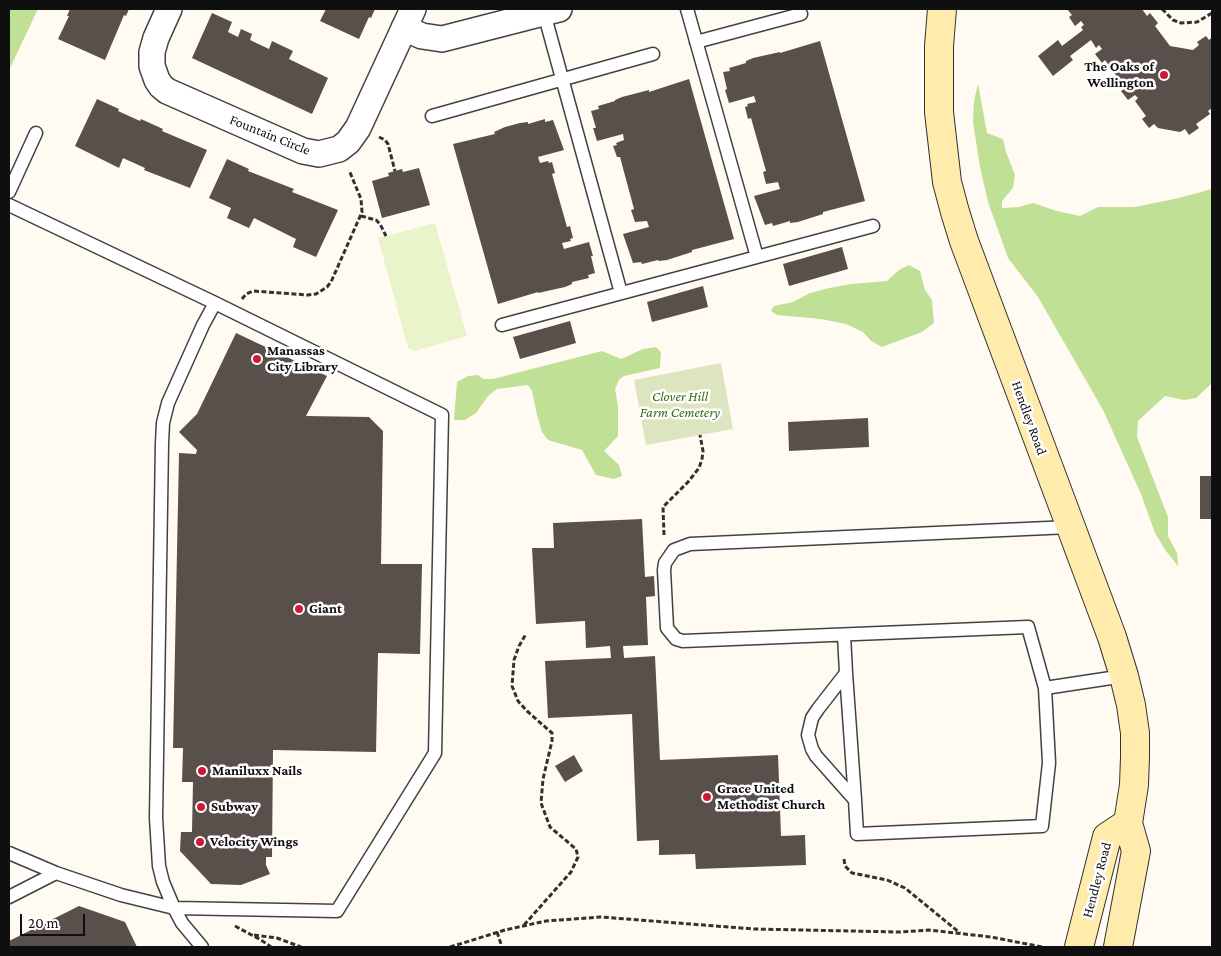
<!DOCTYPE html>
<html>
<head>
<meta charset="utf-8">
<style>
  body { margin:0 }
  #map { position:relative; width:1221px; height:956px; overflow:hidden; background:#fffbf2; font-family:"Crimson Pro",serif }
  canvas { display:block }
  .frame { position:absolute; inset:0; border:10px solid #0f0f0f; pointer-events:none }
  .scale { position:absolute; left:20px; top:914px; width:65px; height:22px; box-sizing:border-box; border:2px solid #0f0f0f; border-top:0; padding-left:6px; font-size:15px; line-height:18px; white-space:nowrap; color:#0f0f0f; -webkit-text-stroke:4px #fff; paint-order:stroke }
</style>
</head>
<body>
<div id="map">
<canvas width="1221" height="956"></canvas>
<div class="frame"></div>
<div class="scale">20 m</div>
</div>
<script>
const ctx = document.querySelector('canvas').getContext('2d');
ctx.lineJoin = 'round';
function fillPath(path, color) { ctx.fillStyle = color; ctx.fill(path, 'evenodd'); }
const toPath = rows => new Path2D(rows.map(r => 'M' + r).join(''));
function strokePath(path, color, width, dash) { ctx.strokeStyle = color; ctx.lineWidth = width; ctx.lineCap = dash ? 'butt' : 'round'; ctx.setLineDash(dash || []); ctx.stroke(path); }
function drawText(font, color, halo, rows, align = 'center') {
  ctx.font = font + ' "Crimson Pro",serif'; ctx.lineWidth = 5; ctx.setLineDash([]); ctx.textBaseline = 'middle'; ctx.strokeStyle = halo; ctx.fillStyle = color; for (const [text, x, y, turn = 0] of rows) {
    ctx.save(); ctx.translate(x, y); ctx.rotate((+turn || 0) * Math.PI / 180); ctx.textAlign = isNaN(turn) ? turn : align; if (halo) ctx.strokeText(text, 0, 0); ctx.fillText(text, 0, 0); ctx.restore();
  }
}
fillPath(toPath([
  [9,9,38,9,9,70],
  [978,84,987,133,1003,139,1006,152,1015,175,1013,188,1002,201,1002,208,1019,207,1033,203,1057,211,1080,216,1098,207,1135,207,1179,198,1212,189,1212,383,1196,398,1184,400,1165,396,1138,421,1137,437,1168,517,1168,536,1177,553,1178,566,1166,551,1155,533,1141,494,1103,410,1038,297,1008,258,988,202,980,167,973,122,974,101],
  [909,265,920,271,925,290,932,300,934,323,922,332,882,347,871,341,863,332,846,324,821,319,777,315,771,311,774,306,793,302,810,293,829,288,851,284,887,281,899,270],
  [656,347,661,352,660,368,624,376,619,380,615,389,618,406,618,436,604,451,619,465,622,476,614,479,596,475,582,450,548,440,542,432,537,415,532,391,528,385,497,389,488,396,476,413,465,420,454,420,457,382,468,376,478,375,483,379,493,379,602,351,621,359,643,349]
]), '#c0e095');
fillPath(toPath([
  [721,363,733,429,646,445,634,380]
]), '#dde4c0');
fillPath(toPath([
  [435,223,467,336,415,351,408,348,378,238]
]), '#eaf4ca');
fillPath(toPath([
  [70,9,129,9,126,16,124,15,105,60,58,39,69,16,67,16],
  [326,9,375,9,371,18,369,17,359,39,320,21],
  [1067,9,1142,9,1147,16,1150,13,1158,23,1155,26,1170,46,1193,50,1199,45,1197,42,1206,36,1209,40,1212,37,1212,108,1208,111,1210,114,1196,124,1199,128,1189,135,1185,129,1180,132,1158,128,1154,124,1149,128,1142,119,1146,116,1135,101,1138,98,1135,95,1128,100,1121,91,1125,88,1105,60,1102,63,1095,54,1102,49,1099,45,1096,48,1091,40,1070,56,1073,60,1053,76,1038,56,1058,40,1062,46,1083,30,1081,27,1084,25,1081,21,1075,26,1069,17,1072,15],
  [212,13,232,22,228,32,238,37,241,29,252,34,250,40,269,49,272,41,293,51,289,59,328,78,312,114,192,58],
  [820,41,865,201,823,212,823,214,798,222,790,223,790,221,773,226,772,223,765,225,754,196,780,189,778,182,766,184,763,172,766,171,751,118,748,119,745,107,748,106,747,104,756,102,754,96,729,103,725,90,727,89,723,72,730,71,729,68,746,63,746,61,753,58,780,52,780,53],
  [689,79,734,239,692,250,692,252,667,260,659,261,658,260,642,264,641,262,633,263,623,234,649,227,647,221,635,222,631,210,634,209,620,157,617,157,613,146,617,145,616,143,624,140,623,134,597,141,593,128,596,128,591,111,599,109,598,106,615,101,615,100,622,97,649,90,649,92],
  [97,99,119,109,118,111,140,121,141,119,163,129,162,131,207,150,190,188,144,170,145,168,123,158,119,168,75,146],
  [545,119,545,122,553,120,564,150,538,157,540,163,548,161,549,163,552,162,555,173,552,174,567,227,570,226,573,238,570,239,571,241,562,243,564,249,589,242,593,256,591,256,595,273,588,275,589,278,572,282,572,284,565,287,538,293,538,292,498,304,453,144,495,134,494,132,505,127,520,123,528,122,528,124],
  [227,159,249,169,248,171,294,189,292,192,338,210,316,257,293,247,296,239,254,218,249,228,227,218,231,208,209,198],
  [419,168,430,205,382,218,372,181,389,176,388,173,402,169,403,172],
  [842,247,848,269,789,286,783,264],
  [703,286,708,307,652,322,647,302],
  [570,321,576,343,520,359,513,337],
  [236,333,327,376,306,416,369,417,383,431,381,564,422,564,420,654,378,653,376,752,273,750,272,857,266,857,266,865,270,874,241,885,211,884,180,851,181,832,192,832,193,782,182,782,183,748,173,748,179,453,196,454,197,450,179,432,197,414],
  [868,418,869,447,789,451,788,422],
  [1200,476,1212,476,1212,519,1200,519],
  [642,519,645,577,654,576,655,596,646,597,648,645,623,646,624,658,655,656,660,760,778,755,781,836,805,835,806,865,696,869,695,854,659,855,659,840,637,841,632,714,548,718,545,661,611,658,610,646,586,648,585,621,536,624,532,548,554,548,553,523],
  [574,755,583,771,565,782,555,766],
  [79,906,125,922,137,947,9,947,9,941]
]), '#594f4b');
const lane = toPath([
  [687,9,757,257],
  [544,13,621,293],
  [696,42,801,14],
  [432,116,653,54],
  [9,192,36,133],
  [9,205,215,303,442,415,435,753,337,911,174,908,121,895,56,873,9,853],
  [502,325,873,226],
  [844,635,846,673,818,709,812,718,808,735,812,749,816,756,855,800,857,834,1042,826,1049,763,1045,688,1028,627,683,641,676,639,667,628,664,570,665,563,674,550,690,544,1070,527],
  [846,673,855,800],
  [1045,688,1124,676],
  [9,897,56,873],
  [202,947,182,923,174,908,163,882,159,866,156,818,162,443,163,423,168,403,203,325,215,303]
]);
const street = toPath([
  [169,9,156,38,152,52,152,66,157,80,161,86,167,91,303,151,319,154,339,149,348,142,358,128,413,9],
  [404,28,422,36,442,39,559,9]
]);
const secondary = toPath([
  [942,9,939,46,939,112,947,182,955,212,964,241,1112,637,1124,676,1131,705,1135,733,1135,757,1134,785,1128,823,1136,851,1118,947],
  [1079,947,1107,837,1128,823]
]);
strokePath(lane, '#424242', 15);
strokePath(street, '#424242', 28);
strokePath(secondary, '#313131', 30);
strokePath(toPath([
  [1162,9,1173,20,1181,23,1197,22,1212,13],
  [379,137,385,140,388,144,395,171],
  [361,216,376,220,380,224,386,236],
  [242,299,246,294,253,291,308,295,316,294,327,287,331,282,362,212,361,199,349,170],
  [664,535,663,507,688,482,699,468,702,459,703,451,700,435],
  [844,859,845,866,852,873,887,880,905,888,960,933],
  [524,925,571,872,578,857,576,849,550,827,541,803,543,779,552,741,552,733,527,711,518,701,512,686,514,660,519,646,526,634],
  [235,926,261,940,271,947],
  [497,932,502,947],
  [254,935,277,938,301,947],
  [450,947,505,930,546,921,601,917,754,929,899,932,929,930,991,937,1042,947]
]), '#313131', 3, [5, 2.5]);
strokePath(lane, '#fff', 12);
strokePath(street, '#fff', 25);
strokePath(secondary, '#ffecad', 28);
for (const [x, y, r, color] of [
  [1164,75,5,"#cd1a37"],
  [257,359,5,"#cd1a37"],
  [299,609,5,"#cd1a37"],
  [202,771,5,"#cd1a37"],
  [707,797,5,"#cd1a37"],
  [201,807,5,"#cd1a37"],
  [200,842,5,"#cd1a37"]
]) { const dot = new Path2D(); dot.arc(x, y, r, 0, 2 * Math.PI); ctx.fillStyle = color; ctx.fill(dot); strokePath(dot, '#fff', 2); }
drawText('bold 14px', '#0f0f0f', '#fff', [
  ["The Oaks of",1154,67,"right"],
  ["Wellington",1154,83,"right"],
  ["Manassas",267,351],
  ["City Library",267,367],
  ["Giant",309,609],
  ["Maniluxx Nails",212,771],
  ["Grace United",717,789],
  ["Methodist Church",717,805],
  ["Subway",211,807],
  ["Velocity Wings",210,842]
], 'left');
drawText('14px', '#0f0f0f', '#fff', [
  ["Fountain Circle",270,135,22],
  ["Hendley Road",1029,418,70],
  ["Hendley Road",1097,880,-75]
]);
drawText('italic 14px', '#356e19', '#fff', [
  ["Clover Hill",680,397],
  ["Farm Cemetery",680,413]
]);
</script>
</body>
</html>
